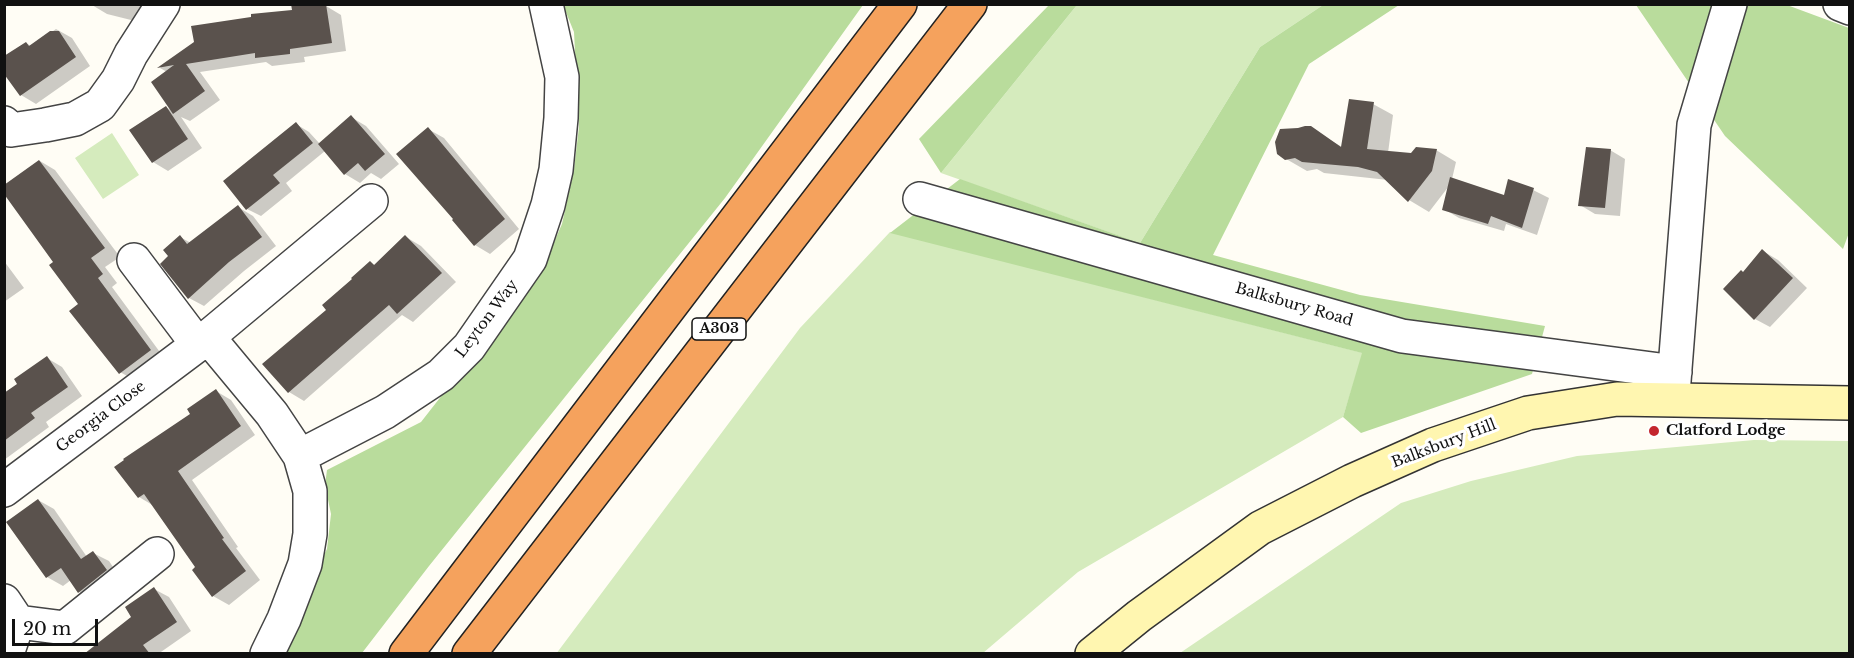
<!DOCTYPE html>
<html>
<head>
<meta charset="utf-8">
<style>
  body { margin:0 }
  #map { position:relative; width:1854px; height:658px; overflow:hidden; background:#fffdf5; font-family:"Libre Baskerville",serif }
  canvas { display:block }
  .frame { position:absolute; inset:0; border:6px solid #111; pointer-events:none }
  .scale { position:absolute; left:12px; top:619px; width:86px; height:27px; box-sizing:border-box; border:3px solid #111; border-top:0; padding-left:8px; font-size:18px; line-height:21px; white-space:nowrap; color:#111; -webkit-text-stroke:4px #fff; paint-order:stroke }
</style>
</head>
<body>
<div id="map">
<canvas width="1854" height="658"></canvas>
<div class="frame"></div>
<div class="scale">20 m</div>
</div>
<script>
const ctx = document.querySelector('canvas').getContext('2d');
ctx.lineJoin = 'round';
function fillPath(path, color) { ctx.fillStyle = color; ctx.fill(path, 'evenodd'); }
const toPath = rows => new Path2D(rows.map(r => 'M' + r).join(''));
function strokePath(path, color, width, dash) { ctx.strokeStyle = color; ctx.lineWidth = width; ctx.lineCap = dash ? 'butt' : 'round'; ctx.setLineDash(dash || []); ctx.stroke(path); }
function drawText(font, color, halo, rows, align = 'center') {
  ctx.font = font + ' "Libre Baskerville",serif'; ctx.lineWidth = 6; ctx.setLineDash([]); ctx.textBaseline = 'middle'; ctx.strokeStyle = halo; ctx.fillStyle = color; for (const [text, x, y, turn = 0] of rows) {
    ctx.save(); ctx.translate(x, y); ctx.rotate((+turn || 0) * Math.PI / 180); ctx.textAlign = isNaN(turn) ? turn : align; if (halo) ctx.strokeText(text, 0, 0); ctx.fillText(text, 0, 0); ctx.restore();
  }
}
fillPath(toPath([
  [1077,5,1323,5,1260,47,1140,243,941,173],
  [112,133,139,175,103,199,75,158],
  [890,232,1363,353,1343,417,1078,572,983,653,556,654,800,328],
  [1754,440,1849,441,1849,653,1180,653,1401,503,1471,481,1577,456]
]), '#d5ebbd');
fillPath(toPath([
  [563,5,863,5,725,198,429,566,362,653,274,654,327,549,331,514,325,485,327,470,421,422,544,265,562,224,574,169,579,127,574,32],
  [1049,5,1077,5,941,173,919,139],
  [1323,5,1399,5,1309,64,1213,255,1360,295,1545,326,1532,374,1361,433,1343,417,1362,353,890,233,960,179,1140,243,1260,47],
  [1636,5,1787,5,1849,28,1850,230,1843,249,1725,136]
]), '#b9dc9c');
fillPath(toPath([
  [94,4,144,4,139,22,107,14,92,5],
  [326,6,341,15,346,51,304,57,305,62,272,66,266,62,200,72,220,100,190,121,181,117,202,148,168,171,153,162,166,107,174,112,167,72,160,68,195,42],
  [56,29,72,38,90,66,36,104,21,95,26,43,31,46],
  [1373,104,1393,115,1388,153,1411,155,1436,150,1456,162,1452,179,1505,197,1533,190,1549,198,1537,235,1506,224,1504,231,1459,218,1444,209,1449,186,1429,212,1409,200,1388,180,1324,173,1317,169,1307,171,1281,156,1310,128,1342,147],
  [351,117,366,126,399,164,381,179,371,173,360,183,345,174,325,151,286,183,292,191,261,216,247,209,296,124,309,132,320,144],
  [428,129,444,138,519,229,490,254,475,245],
  [1610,150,1625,159,1620,216,1595,214,1580,205],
  [40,161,55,170,120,257,105,267,117,283,112,287,165,359,136,381,120,372,55,262],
  [238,207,253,216,276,246,244,271,204,306,189,298,170,257,180,237,191,243],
  [406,237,421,246,456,282,413,322,402,315,304,401,289,392,264,365,328,310,370,262,376,266],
  [1763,251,1778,260,1807,288,1770,327,1755,319,1744,273],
  [4,261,24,288,4,302],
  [47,358,62,367,82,396,46,422,49,427,4,460,4,394,19,384],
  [216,391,231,400,255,435,192,480,238,547,236,548,260,580,229,605,213,596,197,568,154,506,139,497,192,415],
  [38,500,54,509,87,557,93,553,109,561,121,579,94,601,79,592,71,580,63,586,47,577,8,522],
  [154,589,169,597,191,631,158,654,104,654]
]), '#0003');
fillPath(toPath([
  [291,4,326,4,332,43,290,49,290,54,255,58,255,53,186,64,205,91,173,114,151,82,174,65,157,68,194,42,191,26,251,17,251,14,292,10],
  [50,31,59,31,76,57,20,96,4,74,4,56,26,42,29,46],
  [1349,99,1374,102,1367,149,1411,153,1416,147,1437,149,1432,171,1408,202,1377,172,1358,167,1302,162,1295,158,1285,160,1277,154,1275,142,1280,129,1298,128,1305,126,1311,126,1341,147],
  [166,106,188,139,152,163,129,130],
  [351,115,385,154,365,171,358,163,344,175,318,144],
  [296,122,313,143,273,175,280,183,246,210,223,181],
  [428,127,505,219,474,246,452,220,453,219,396,154],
  [1586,147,1611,149,1605,208,1578,206],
  [39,160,105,248,91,258,103,274,98,278,151,350,119,374,69,311,78,304,49,265,53,262,4,194,4,185],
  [1450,177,1504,195,1508,179,1534,188,1522,228,1491,216,1488,224,1442,210],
  [238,205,262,237,229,262,188,299,160,264,168,256,163,250,180,235,187,244],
  [405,235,442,273,397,314,389,305,288,393,262,364,326,310,322,305,352,279,351,278,370,261,374,265],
  [1762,249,1793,278,1754,320,1723,289,1741,270,1743,272],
  [47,356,68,387,31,413,35,418,4,441,4,393,17,384,14,379],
  [216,389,241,426,178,471,224,538,222,539,246,571,212,597,192,570,195,567,144,494,138,498,114,467,124,460,123,459,190,414,187,409],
  [38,499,81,559,93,551,107,570,78,593,61,568,46,578,6,522],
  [154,587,177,622,143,645,150,654,84,654,131,617,125,607]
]), '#5a524d');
const street = toPath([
  [1840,4,1850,8],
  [4,123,11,130,45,125,75,119,100,105,118,80,131,54,163,4],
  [920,199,1402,336,1675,372],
  [134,260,198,345],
  [1673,394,1694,125,1730,4],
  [300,456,272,414,208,337,371,201],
  [4,490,208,337],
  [4,601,18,622,7,654],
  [18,622,65,628,157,554],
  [267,654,284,619,305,564,310,534,310,491,300,456,385,412,441,375,469,347,530,259,548,205,556,170,561,118,562,77,546,4]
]);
const secondary = toPath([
  [1092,654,1139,616,1260,528,1352,481,1433,445,1528,413,1617,399,1850,403]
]);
const highway = toPath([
  [406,654,900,4],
  [469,654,970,4]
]);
strokePath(street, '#444', 36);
strokePath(secondary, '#333', 36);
strokePath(highway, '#222', 36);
strokePath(street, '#fff', 33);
strokePath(secondary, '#fff6b0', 33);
strokePath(highway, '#f5a25d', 33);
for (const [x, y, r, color] of [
  [1654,431,6,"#c4262e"]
]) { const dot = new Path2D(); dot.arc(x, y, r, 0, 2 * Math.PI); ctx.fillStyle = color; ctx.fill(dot); strokePath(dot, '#fff', 2); }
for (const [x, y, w] of [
  [719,329,54]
]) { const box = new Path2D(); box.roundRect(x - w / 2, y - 11, w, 22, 4.5); ctx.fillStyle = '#fff'; ctx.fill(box); strokePath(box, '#111', 1.5); }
drawText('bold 14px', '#111', null, [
  ["A303",719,329]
]);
drawText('15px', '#111', '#fff', [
  ["Balksbury Road",1294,305,16],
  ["Leyton Way",487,319,-53],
  ["Georgia Close",101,417,-37],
  ["Balksbury Hill",1444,444,-21]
]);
drawText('bold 15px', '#111', '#fff', [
  ["Clatford Lodge",1666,431]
], 'left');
</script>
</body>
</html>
